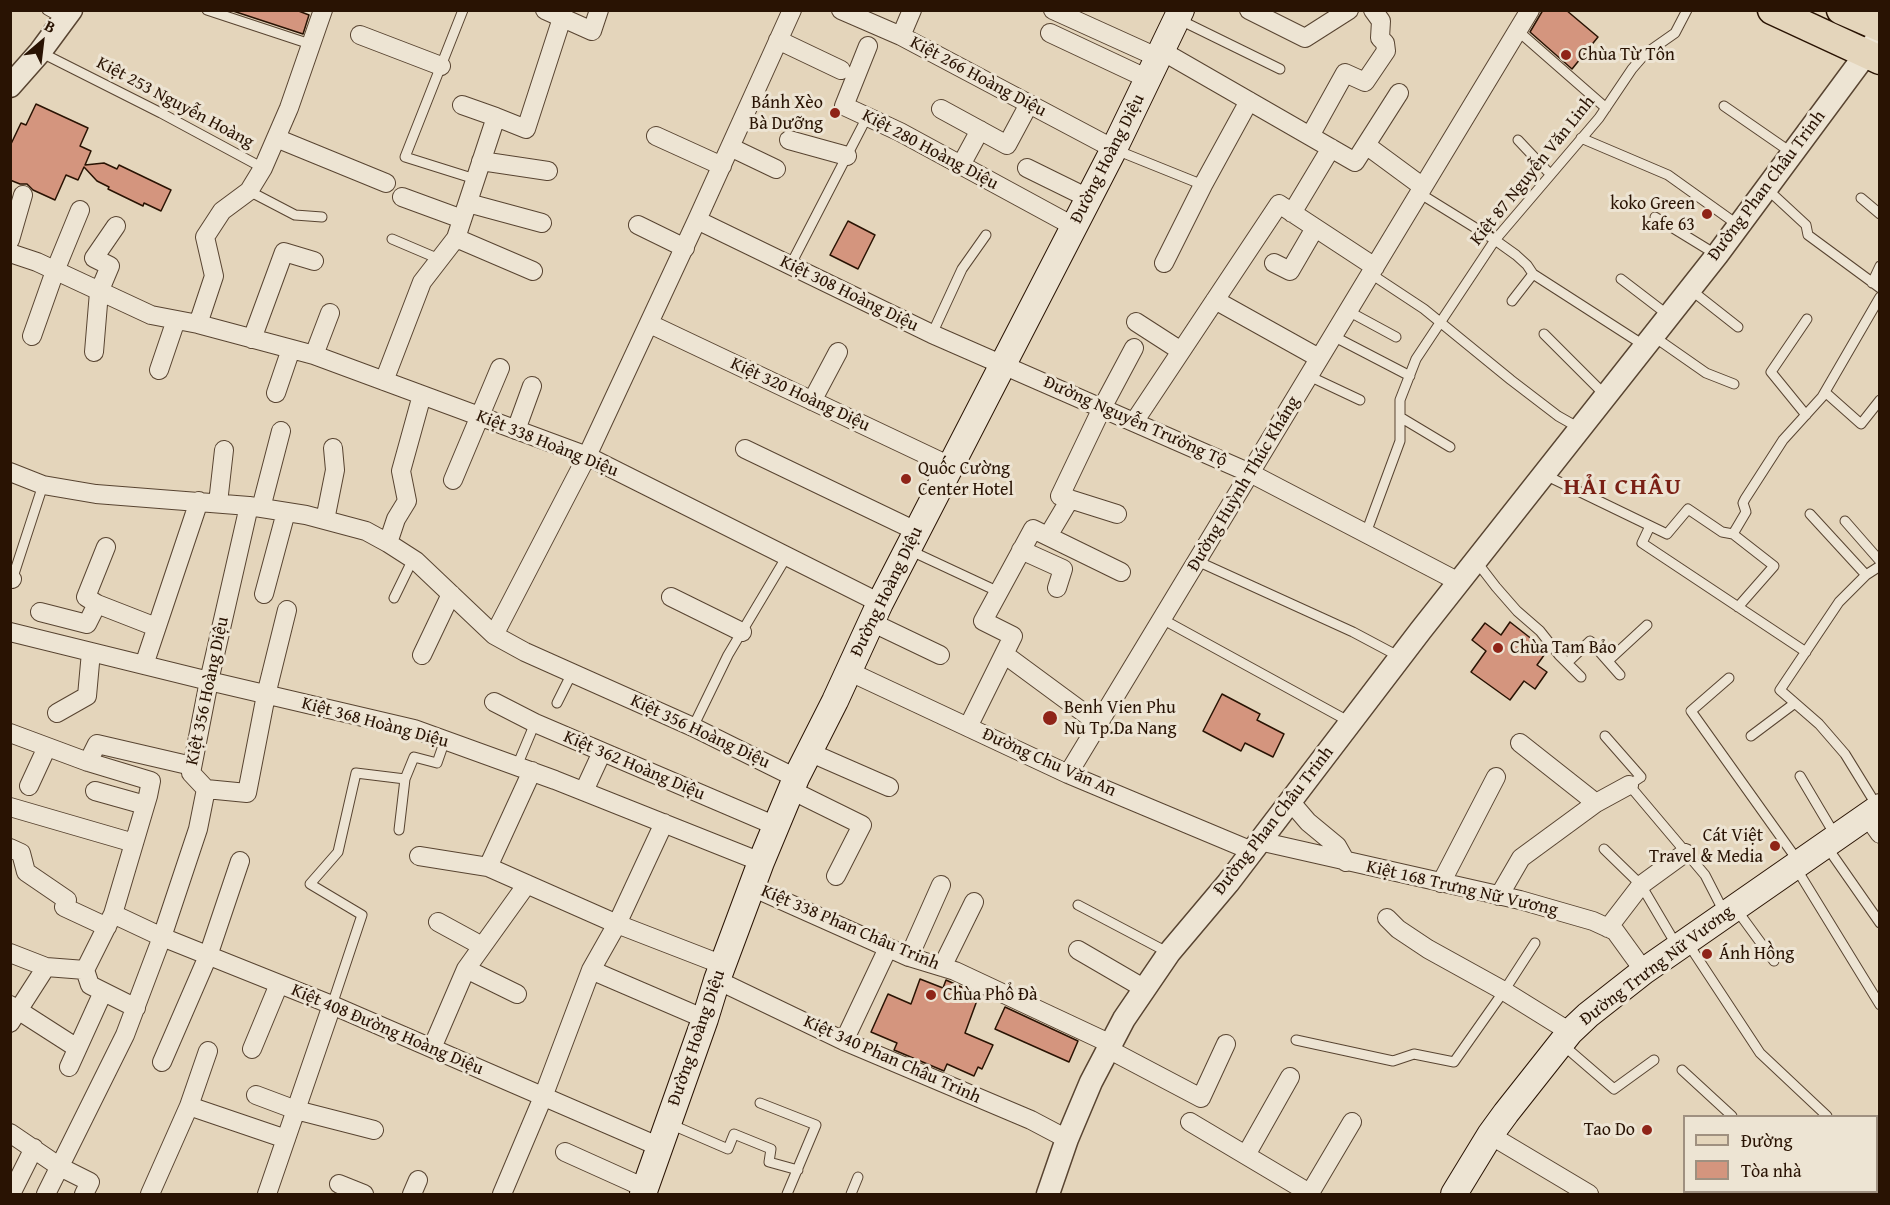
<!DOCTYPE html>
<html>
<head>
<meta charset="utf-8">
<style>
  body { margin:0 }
  #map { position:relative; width:1890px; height:1205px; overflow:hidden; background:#e4d5bb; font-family:"Gentium Book Plus",serif }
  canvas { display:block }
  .frame { position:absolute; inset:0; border:12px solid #291303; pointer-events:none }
  .legend { position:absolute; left:1683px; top:1115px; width:195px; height:78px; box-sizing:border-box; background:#ede4d3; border:2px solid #9f9080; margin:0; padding:8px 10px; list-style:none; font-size:18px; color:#291303 }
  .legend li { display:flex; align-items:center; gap:12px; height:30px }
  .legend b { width:30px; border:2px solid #9f9080 }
  .north { position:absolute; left:12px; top:12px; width:60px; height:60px; -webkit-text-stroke:4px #ede4d3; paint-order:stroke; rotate:28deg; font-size:16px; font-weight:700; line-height:24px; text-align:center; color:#291303 }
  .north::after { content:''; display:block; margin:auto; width:21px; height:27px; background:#291303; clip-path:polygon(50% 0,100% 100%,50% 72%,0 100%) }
</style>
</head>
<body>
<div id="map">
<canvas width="1890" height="1205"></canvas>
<div class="frame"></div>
<ul class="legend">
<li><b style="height:8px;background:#e4d5bb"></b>Đường</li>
<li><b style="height:16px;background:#d4957e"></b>Tòa nhà</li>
</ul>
<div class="north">B</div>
</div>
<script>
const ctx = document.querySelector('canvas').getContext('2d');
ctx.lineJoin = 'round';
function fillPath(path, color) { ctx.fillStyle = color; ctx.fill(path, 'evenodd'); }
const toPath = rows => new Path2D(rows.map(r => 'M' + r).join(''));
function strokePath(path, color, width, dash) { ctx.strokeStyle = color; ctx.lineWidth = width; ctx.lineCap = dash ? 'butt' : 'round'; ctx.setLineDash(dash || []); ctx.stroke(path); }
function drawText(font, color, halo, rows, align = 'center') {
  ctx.font = font + ' "Gentium Book Plus",serif'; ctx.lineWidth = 6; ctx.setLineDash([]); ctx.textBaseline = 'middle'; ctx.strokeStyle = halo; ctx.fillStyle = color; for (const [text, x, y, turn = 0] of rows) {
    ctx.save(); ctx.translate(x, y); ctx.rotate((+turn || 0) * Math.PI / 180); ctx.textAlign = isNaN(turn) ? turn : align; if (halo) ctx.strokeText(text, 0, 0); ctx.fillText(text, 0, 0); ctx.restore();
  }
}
const building = toPath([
  [230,10,296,10,309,15,303,34,230,10],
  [1543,10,1566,10,1598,37,1572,69,1530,32,1543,10],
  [36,104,88,128,80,146,91,151,85,165,104,163,117,169,119,165,171,190,161,211,144,203,143,206,108,189,109,187,97,181,84,167,78,180,66,175,55,200,33,190,27,184,20,184,10,180,10,146,21,123,26,125,36,104],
  [848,221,875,235,858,269,830,255,848,221],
  [1510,622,1547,651,1537,665,1547,672,1535,689,1524,681,1510,700,1471,672,1486,651,1472,640,1485,623,1501,635,1510,622],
  [1222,694,1260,714,1257,720,1284,734,1273,757,1245,743,1241,751,1203,731,1222,694],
  [920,979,943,988,946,980,979,995,965,1033,993,1045,982,1069,978,1067,974,1076,947,1064,944,1071,894,1050,897,1043,871,1032,888,994,911,1004,920,979],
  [1005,1007,1078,1041,1069,1062,995,1029,1005,1007]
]);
fillPath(building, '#d4957e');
strokePath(building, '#291303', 1.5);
const service = toPath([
  [47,10,63,19],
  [207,10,310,44],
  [463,10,405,157,475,179],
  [1180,20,1280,69],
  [1518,31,1606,108],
  [40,52,161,113,263,168],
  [1724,106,1792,153],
  [1581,138,1668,175,1738,225],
  [1518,140,1550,174],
  [1116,150,1203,185],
  [1766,188,1806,225,1808,235,1880,288],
  [249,191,295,215,322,217],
  [1419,193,1495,240,1516,255,1527,265,1533,274,1645,346],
  [1861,198,1880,214],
  [1655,217,1717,255],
  [392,239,439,259],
  [790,266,867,117],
  [1371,274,1424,309,1511,380,1558,416,1581,429],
  [1621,279,1668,315],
  [1872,283,1880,266],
  [1691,290,1738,327],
  [1512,301,1533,274],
  [1348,311,1396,337],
  [932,334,962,269,986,235],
  [1544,334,1605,395],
  [1333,336,1410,376],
  [1653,336,1706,373,1734,384],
  [1309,376,1360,400],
  [1825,392,1861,424,1880,400],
  [1806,415,1771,372,1807,319],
  [1400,417,1450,447],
  [1545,475,1667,534,1688,509,1722,532,1733,534,1774,566,1738,607],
  [1810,514,1866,575],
  [1845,521,1880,561],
  [1650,526,1642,543,1806,652],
  [1366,533,1400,441,1400,400,1416,359,1495,240,1599,118,1632,69,1645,54,1675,33,1687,10],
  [1733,534,1746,512,1743,503,1745,499,1783,440,1822,397,1880,297],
  [909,550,999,592],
  [1197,561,1353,632,1400,657],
  [1476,561,1496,587,1517,611,1540,631,1559,655,1581,677],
  [12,580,43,485],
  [394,598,413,559],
  [1162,619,1350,722],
  [1608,661,1647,625],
  [1567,663,1590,641,1620,675],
  [1729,678,1691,711,1798,861],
  [557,703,572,673],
  [693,727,728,655,787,556],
  [1605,736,1641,777,1629,785,1705,875,1724,912],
  [1751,736,1795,703],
  [517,766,535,723],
  [1800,776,1835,835],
  [405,779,414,757,437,763,445,740],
  [1877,806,1845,754,1819,724,1780,690,1839,602,1866,575,1880,566],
  [1827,847,1880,923],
  [1604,849,1641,885,1677,946],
  [1796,868,1880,1005],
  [1078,905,1169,953],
  [1736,909,1774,961],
  [1687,942,1760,1053,1827,1116],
  [332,1005,362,915,310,884,338,852,356,773,405,779,399,830],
  [1296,1040,1393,1061,1414,1054,1454,1062,1504,991,1535,943],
  [1563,1045,1614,1089,1654,1060],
  [1682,1070,1732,1116],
  [760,1103,816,1125,787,1194],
  [670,1124,728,1149,734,1134,771,1149,769,1162,798,1170],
  [1812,1192,1815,1194],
  [851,1194,858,1177]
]);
const minor = toPath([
  [545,10,592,31,599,10],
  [841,10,901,36,1114,149],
  [1053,10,1159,58],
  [1249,10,1305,38,1349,10],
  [1050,33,1148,79],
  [360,35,441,66],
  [901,36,912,10],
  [778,40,841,70],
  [868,46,844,106,900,132,1073,226],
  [1162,51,1355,162,1399,93],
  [941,109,1007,145,1029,104],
  [496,117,526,129,562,18],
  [656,136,722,166],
  [1310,136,1345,73,1365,82,1386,51,1385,43,1380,38,1381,21,1373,10],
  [276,138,386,183],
  [789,140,847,156],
  [1366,145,1423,187],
  [730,147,776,169],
  [481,161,548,171],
  [961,165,980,130],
  [1027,168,1088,198],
  [402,197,462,219],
  [468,203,542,223],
  [1292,213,1331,148],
  [697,220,932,334,1250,473,1459,582],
  [638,225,685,248],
  [456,238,533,271],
  [10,240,23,195],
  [10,253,37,262,151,315,198,324,314,355,587,456,880,603],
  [1164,263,1203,185,1249,101],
  [1274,263,1290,271,1315,228],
  [1215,300,1319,358],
  [1136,322,1181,351],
  [198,324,214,276,205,237,222,211,249,191,263,168,289,108,323,10],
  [650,324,950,466],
  [32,336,55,271,80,210],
  [252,339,284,252,314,261],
  [94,352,99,292,110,266,94,258,116,226],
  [314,355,330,313],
  [159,370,176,320],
  [384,381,422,282,456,238,496,117,462,105],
  [276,393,291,349],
  [812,401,838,352],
  [1134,422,1279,204,1375,267],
  [516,430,532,386],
  [745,449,916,531],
  [10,472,43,485,96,494,249,506,306,515,366,531,388,543,416,561,494,635,525,652,693,727,796,778],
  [453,480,500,368],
  [218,503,224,450],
  [261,508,281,431],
  [1117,514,1060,496,1102,408,1134,348],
  [325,520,335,470,333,448],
  [1048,536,1070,499],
  [388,543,396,519,407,501,401,471,422,395],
  [106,547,86,597,97,604,156,627],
  [1021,550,1063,569,1057,588],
  [10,578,12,579],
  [264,594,286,512],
  [671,597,742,632],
  [40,612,87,624,97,604],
  [871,622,940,655],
  [10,632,209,681,414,729,555,780,761,862],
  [494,635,587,456,697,220,792,10],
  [1004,654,1099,724],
  [422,655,451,594],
  [144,665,199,501],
  [848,671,1068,774,1252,851],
  [494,702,535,723,776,826],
  [57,713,87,696,91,652],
  [968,727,1013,636,983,621,1033,529,1121,572],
  [10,733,88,762,151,781,148,796,113,914,85,970,90,985,136,1008],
  [1520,743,1596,803],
  [809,752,889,787],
  [88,762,97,744,192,766],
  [1068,774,1530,10],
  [29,786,47,747],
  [206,789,247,793,266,695,287,610],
  [791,790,862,825,836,876],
  [95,791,145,805],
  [584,791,602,752],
  [1290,801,1308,822,1337,846,1346,862],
  [10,807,134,843],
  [1867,816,1880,834],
  [1259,841,1520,900,1593,921,1615,931,1644,971],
  [10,848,21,853,26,872,67,900,64,907,107,927],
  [419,856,488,867,617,924,723,965],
  [488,867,532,771],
  [1441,883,1496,777],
  [752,887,909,957,955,971,1111,1044],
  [1499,896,1521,858,1596,803,1629,785],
  [113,914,162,937,332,1005,660,1147],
  [1387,918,1398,929,1428,949,1504,991,1570,1032],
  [438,922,482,946],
  [1608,928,1641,885,1685,853],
  [1078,950,1145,989],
  [10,953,46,967,85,970],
  [909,957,941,885],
  [942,967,974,902],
  [591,970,705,1019],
  [717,980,844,1041,1031,1120,1067,1139],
  [517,994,466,969,527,884],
  [10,1005,77,1048],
  [10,1023,46,967],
  [844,1041,888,948],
  [432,1048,466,969],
  [252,1049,279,984],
  [1108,1049,1201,1098,1226,1044],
  [162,1062,208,956,240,861],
  [69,1067,103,992],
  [256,1095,296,1110,374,1130],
  [189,1106,286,1139],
  [1190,1122,1311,1194],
  [10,1133,60,1167,90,1182,84,1194],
  [1490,1135,1589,1194],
  [565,1152,645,1188],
  [1876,1153,1880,1150],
  [1246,1155,1290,1077],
  [339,1184,364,1194],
  [1310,1193,1352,1122],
  [11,1194,34,1148],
  [46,1194,125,1035,162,937,198,829,206,789,191,773,209,681,249,506],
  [150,1194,189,1106,208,1051],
  [267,1194,332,1005],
  [412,1194,418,1180],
  [502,1194,543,1097,591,970,617,924,664,823],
  [1834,1194,1837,1192]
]);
const tertiary = toPath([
  [10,86,40,52,71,10],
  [1048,1194,1067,1139,1091,1082,1124,1019,1169,953,1228,883,1421,630,1717,255,1880,35]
]);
const secondary = toPath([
  [643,1194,705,1019,717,980,761,862,796,778,835,701,880,603,1114,149,1181,10],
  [1454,1194,1490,1135,1506,1113,1570,1032,1588,1015,1644,971,1880,807]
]);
const primary = toPath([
  [1772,10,1880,60],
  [1841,10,1880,27]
]);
strokePath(service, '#584431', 11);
strokePath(minor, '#584431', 20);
strokePath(tertiary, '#584431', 25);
strokePath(secondary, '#291303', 28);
strokePath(primary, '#291303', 31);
strokePath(service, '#ede4d3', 9);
strokePath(minor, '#ede4d3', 18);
strokePath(tertiary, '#ede4d3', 22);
strokePath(secondary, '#ede4d3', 26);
strokePath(primary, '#e4d5bb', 28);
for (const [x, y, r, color] of [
  [1566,55,6,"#8f2418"],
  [835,113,6,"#8f2418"],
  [1707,214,6,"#8f2418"],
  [906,479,6,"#8f2418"],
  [1498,648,6,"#8f2418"],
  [1050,718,8,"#8f2418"],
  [1775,846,6,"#8f2418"],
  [1707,954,6,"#8f2418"],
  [931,995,6,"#8f2418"],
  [1647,1130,6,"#8f2418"]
]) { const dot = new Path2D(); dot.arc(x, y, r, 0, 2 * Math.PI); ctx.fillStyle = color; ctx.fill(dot); strokePath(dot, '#ede4d3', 2); }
drawText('18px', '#291303', '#ede4d3', [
  ["Chùa Từ Tôn",1578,55],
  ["Bánh Xèo",823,103,"right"],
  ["Bà Dưỡng",823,124,"right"],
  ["koko Green",1695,204,"right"],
  ["kafe 63",1695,225,"right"],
  ["Quốc Cường",918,469],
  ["Center Hotel",918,490],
  ["Chùa Tam Bảo",1510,648],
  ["Benh Vien Phu",1064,708],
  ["Nu Tp.Da Nang",1064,729],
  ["Cát Việt",1763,836,"right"],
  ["Travel & Media",1763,857,"right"],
  ["Ánh Hồng",1719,954],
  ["Chùa Phổ Đà",943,995],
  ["Tao Do",1635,1130,"right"]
], 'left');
drawText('18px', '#291303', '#ede4d3', [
  ["Kiệt 266 Hoàng Diệu",978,77,28],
  ["Kiệt 253 Nguyễn Hoàng",175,103,28],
  ["Kiệt 280 Hoàng Diệu",930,150,28],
  ["Đường Hoàng Diệu",1108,159,-63],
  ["Kiệt 87 Nguyễn Văn Linh",1533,171,-51],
  ["Đường Phan Châu Trinh",1767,186,-53],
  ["Kiệt 308 Hoàng Diệu",849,294,26],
  ["Kiệt 320 Hoàng Diệu",800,395,25],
  ["Đường Nguyễn Trường Tộ",1135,422,24],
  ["Kiệt 338 Hoàng Diệu",547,444,22],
  ["Đường Huỳnh Thúc Kháng",1244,484,-59],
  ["Đường Hoàng Diệu",887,592,-64],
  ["Kiệt 356 Hoàng Diệu",208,691,-78],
  ["Kiệt 368 Hoàng Diệu",375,723,15],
  ["Kiệt 356 Hoàng Diệu",700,732,25],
  ["Đường Chu Văn An",1049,763,24],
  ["Kiệt 362 Hoàng Diệu",634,766,23],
  ["Đường Phan Châu Trinh",1274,821,-52],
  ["Kiệt 168 Trưng Nữ Vương",1462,889,13],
  ["Kiệt 338 Phan Châu Trinh",850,928,23],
  ["Đường Trưng Nữ Vương",1657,966,-37],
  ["Kiệt 408 Đường Hoàng Diệu",387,1030,23],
  ["Đường Hoàng Diệu",697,1038,-71],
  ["Kiệt 340 Phan Châu Trinh",892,1060,24]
]);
ctx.letterSpacing = '1.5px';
drawText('bold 24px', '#7a1f14', '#ede4d3', [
  ["HẢI CHÂU",1623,488]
]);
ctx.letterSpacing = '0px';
</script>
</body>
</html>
